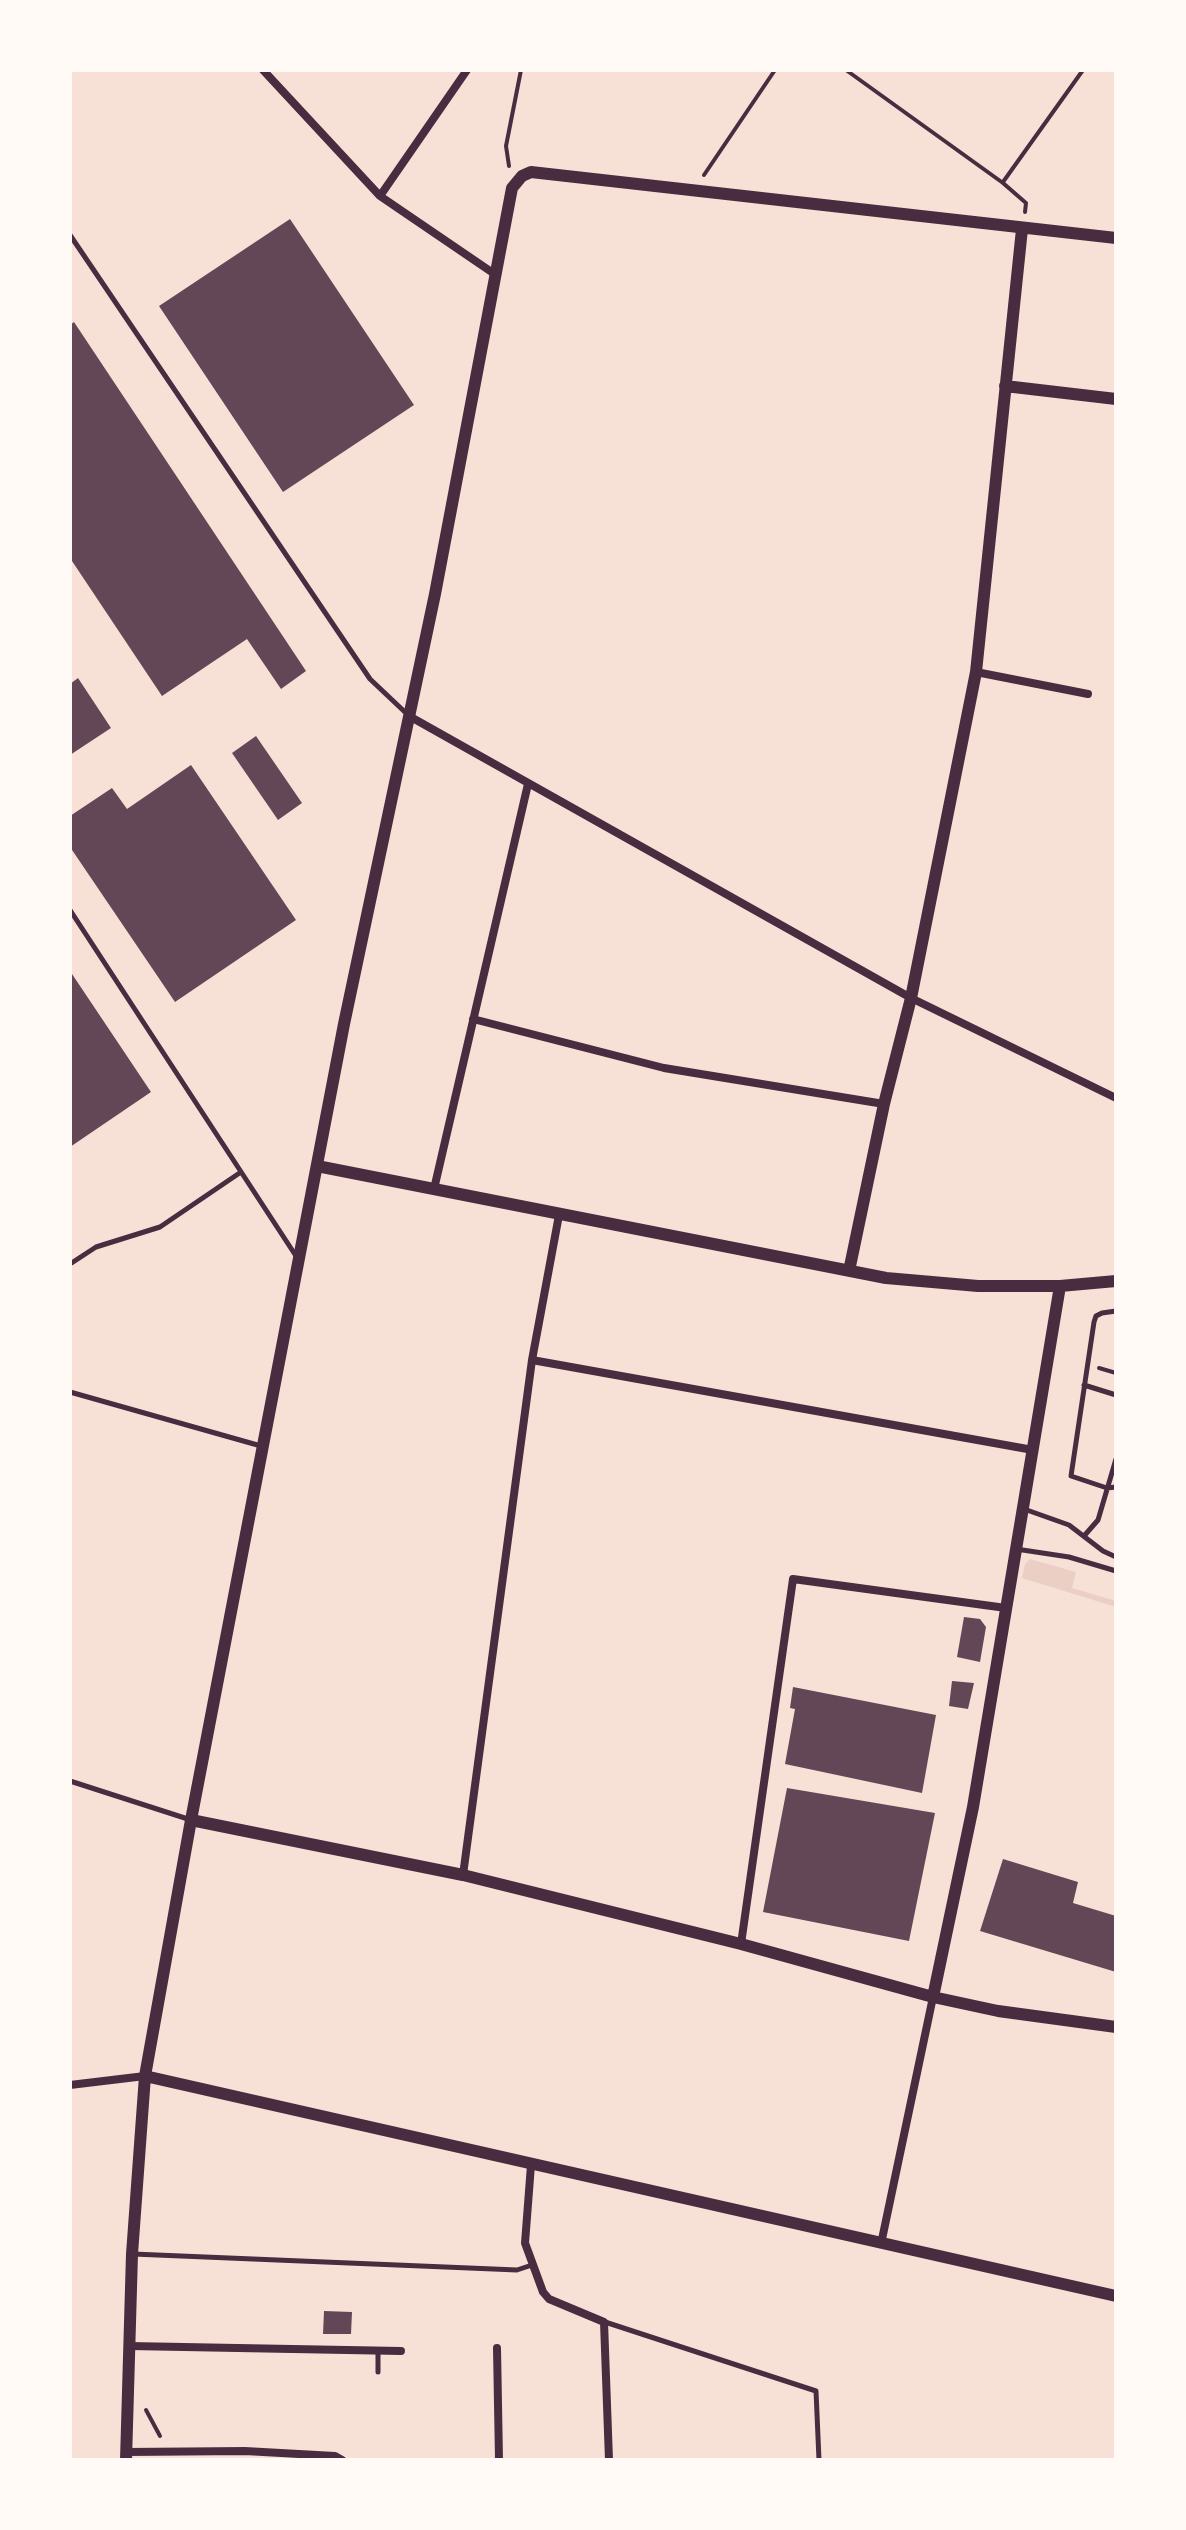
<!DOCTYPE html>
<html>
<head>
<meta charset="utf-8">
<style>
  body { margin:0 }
  #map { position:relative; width:1186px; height:2530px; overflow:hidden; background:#f7e1d7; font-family:"Archivo Narrow",sans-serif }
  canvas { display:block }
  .frame { position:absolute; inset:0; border:72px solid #fffaf5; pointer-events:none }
</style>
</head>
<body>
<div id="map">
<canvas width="1186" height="2530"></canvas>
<div class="frame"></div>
</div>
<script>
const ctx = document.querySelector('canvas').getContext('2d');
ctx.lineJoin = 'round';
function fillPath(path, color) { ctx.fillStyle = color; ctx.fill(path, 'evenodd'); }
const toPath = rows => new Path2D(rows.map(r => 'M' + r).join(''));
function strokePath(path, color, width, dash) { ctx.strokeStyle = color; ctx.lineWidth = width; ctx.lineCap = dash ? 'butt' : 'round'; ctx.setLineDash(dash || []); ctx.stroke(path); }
fillPath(toPath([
  [1030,1559,1076,1572,1072,1588,1116,1601,1116,1607,1022,1578,1025,1564]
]), '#ebcfc5');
fillPath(toPath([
  [290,219,414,405,283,492,159,306],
  [74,322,306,671,281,689,247,639,162,696,70,558,70,325],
  [78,678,111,728,70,755,70,684],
  [256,736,302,803,278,820,232,753],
  [191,765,296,920,175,1002,70,847,70,816,112,788,127,809],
  [70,971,151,1092,70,1147],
  [964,1617,980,1619,986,1627,980,1662,957,1657],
  [952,1681,974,1683,968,1709,949,1706],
  [793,1687,936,1715,922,1793,785,1764,795,1709,790,1708],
  [787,1788,935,1813,909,1941,763,1912],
  [1003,1859,1078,1882,1073,1903,1116,1916,1116,1972,980,1931],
  [324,2311,352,2312,351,2334,323,2334]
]), '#644757');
strokePath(toPath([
  [846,70,1003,183,1026,203,1025,212],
  [509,166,506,146,521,70],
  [704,175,775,70],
  [1003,182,1083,70],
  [1099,1368,1116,1373],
  [146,2410,160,2436]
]), '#4a2c40', 4);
strokePath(toPath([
  [70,235,370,679,407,714],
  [70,910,296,1256],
  [70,1264,96,1247,160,1227,241,1172],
  [1116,1311,1102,1313,1096,1316,1094,1322,1071,1476,1107,1488,1116,1487],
  [1084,1385,1116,1395],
  [70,1392,261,1446],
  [1024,1509,1069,1525,1103,1551,1116,1557],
  [1084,1536,1098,1520,1116,1459],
  [1016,1549,1069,1557,1116,1571],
  [70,1781,191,1820],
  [133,2254,517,2270,532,2265],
  [605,2322,816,2391,819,2460],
  [378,2372,378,2351]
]), '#4a2c40', 5);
strokePath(toPath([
  [263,70,380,196,496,275],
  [380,196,467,70],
  [976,672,1088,694],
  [409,716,911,998,1116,1098],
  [473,1019,664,1068,884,1104],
  [434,1189,528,784],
  [532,1360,1033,1450],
  [463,1875,532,1360,559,1215],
  [741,1944,793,1579,1006,1608],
  [70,2085,145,2076],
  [531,2165,525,2243,543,2292,549,2299,604,2322,609,2460],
  [881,2244,933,1997],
  [129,2346,401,2351],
  [497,2348,499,2460],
  [126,2452,245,2451,335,2456,342,2460]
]), '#4a2c40', 8);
strokePath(toPath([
  [1005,386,1116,399],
  [317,1166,886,1278,978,1286,1060,1286,1116,1281],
  [849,1271,884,1104,911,998,976,672,1022,229],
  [191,1820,463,1875,741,1944,933,1997,998,2011,1116,2027],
  [933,1997,973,1807,1060,1286],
  [145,2076,1116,2296],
  [126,2460,132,2254,145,2076,191,1820,344,1024,435,594,512,188,522,176,531,172,1116,238]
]), '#4a2c40', 12);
</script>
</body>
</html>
